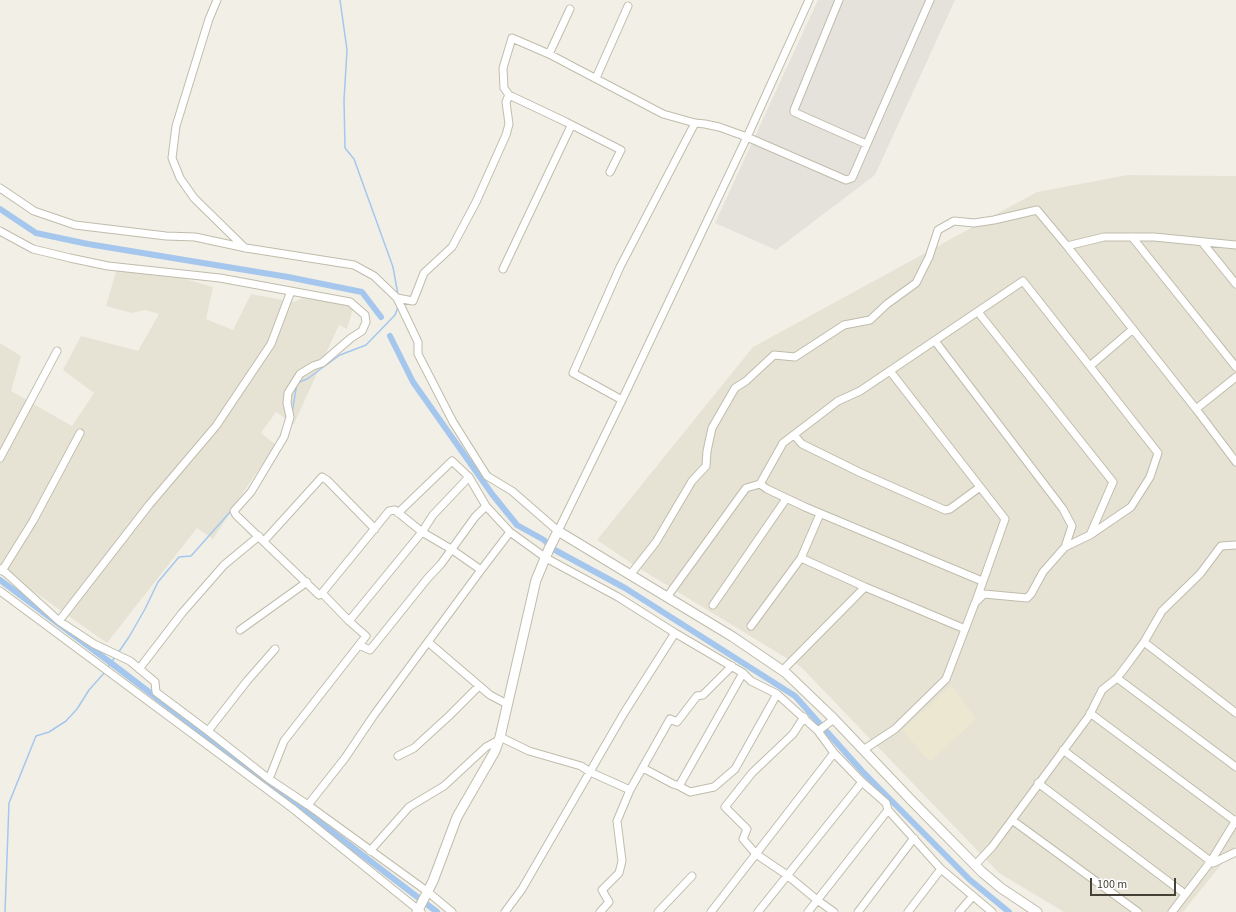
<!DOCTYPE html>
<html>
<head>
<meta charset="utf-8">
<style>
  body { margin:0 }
  #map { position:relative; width:1236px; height:912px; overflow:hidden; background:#f2f0e6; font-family:"Source Sans 3",sans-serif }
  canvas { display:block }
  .scale { position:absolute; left:1090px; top:878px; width:86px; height:18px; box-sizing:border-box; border:2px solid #454136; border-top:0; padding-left:5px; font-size:12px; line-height:14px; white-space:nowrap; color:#454136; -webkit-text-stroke:3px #fff; paint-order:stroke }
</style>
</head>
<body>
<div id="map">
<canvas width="1236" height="912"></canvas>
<div class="scale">100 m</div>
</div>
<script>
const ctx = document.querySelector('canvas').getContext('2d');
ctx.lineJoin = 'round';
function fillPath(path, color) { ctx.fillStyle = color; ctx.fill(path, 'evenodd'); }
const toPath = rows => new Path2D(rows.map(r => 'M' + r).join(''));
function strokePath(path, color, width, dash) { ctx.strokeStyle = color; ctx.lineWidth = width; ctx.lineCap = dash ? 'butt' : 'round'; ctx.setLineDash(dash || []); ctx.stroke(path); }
fillPath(toPath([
  [1128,175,1236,176,1236,846,1183,912,1064,912,999,873,801,667,637,567,597,540,753,347,1037,192],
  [117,268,175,276,213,287,206,319,233,330,251,294,294,302,302,298,354,305,347,329,339,325,294,424,276,412,261,433,276,445,252,479,213,539,197,528,107,643,0,568,0,343,21,356,11,391,72,426,94,393,63,370,81,336,138,351,159,314,145,310,132,313,106,306]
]), '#e6e3d5');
fillPath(toPath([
  [818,0,955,0,875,175,776,250,715,223]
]), '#e5e1db');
fillPath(toPath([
  [952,685,976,719,930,762,902,730]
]), '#ebe7d1');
strokePath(toPath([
  [340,0,347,50,344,100,345,148,354,159,393,267,398,295],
  [292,413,297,383,307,379,340,355,366,345,395,315,398,307],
  [118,653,129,637,145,609,158,582,179,557,191,556,231,511],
  [108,667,115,657],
  [5,912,9,803,36,736,49,732,66,721,77,709,89,690,105,672]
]), '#a5c7ed', 1.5);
strokePath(toPath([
  [0,209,36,233,88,244,288,277,362,292,381,317],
  [390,336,413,382,492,494,517,525,544,540,553,549,625,588,795,696,862,771,970,880,1009,912],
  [0,580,115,666,437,912]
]), '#a5c7ed', 6);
const minor = toPath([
  [217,0,209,19,176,126,172,158,180,178,194,198,245,248],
  [839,0,794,110,794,112,805,117,866,144],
  [549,54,570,9],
  [596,78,628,6],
  [610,172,621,150,566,122,509,95,504,88,503,68,512,38,549,54,663,114,695,123,705,124,719,127,747,137,846,180,852,178,930,0],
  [0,188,34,211,75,225,166,236,195,237,246,248,354,265,374,276,397,298,418,342,418,354,453,422,487,476,512,491,558,531,622,400,747,137,809,0],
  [0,231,33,249,70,258,108,266,220,278,350,302,365,315,366,322,362,331,351,338,322,363,313,366,300,374,288,393,287,403,290,417,284,437,251,492,234,511,236,515,319,595,322,593,349,621,366,636,284,741,269,779],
  [1132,237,1236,367],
  [1202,242,1236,284],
  [1067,246,1104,237,1154,237,1236,245],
  [503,269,571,126],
  [397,298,413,301,424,273,452,247,476,202,506,135,509,124,506,102,509,95],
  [978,312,1113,482,1090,535],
  [935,341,1063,509,1072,526,1065,547],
  [1090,366,1133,329],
  [890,371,1005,519,976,601],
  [622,400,573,373,620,267,695,123],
  [1196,409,1236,377],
  [794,435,802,444,861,473,945,510,950,509,980,487],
  [0,458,57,351],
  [760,484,767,489,805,507,982,581],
  [398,513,452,461,469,477,486,506,510,532,546,558,618,597,675,633,743,673,751,681,777,694,818,731,834,753,862,782,886,803,888,810,941,869,992,912],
  [264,541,322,477,327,480,375,529],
  [0,569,6,573,59,621,94,644,130,661,155,682,156,692,208,731,269,779,308,805,428,892,452,912],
  [481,570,510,532],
  [2,571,33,521,80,433],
  [630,575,656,542,692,481,706,466,707,451,712,428,735,388,746,381,774,355,795,357,844,325,870,320,887,304,916,283,929,257,938,230,954,221,974,223,994,220,1037,210,1067,246,1196,409,1236,462],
  [865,587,965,629],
  [0,591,292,808,421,912],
  [667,597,746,488,760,484,783,443,838,401,860,391,1023,281,1158,453,1150,477,1131,507,1090,535,1065,547,1043,572,1031,594,1027,598,984,594,975,603,946,679,895,729,863,750],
  [713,605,786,499],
  [59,621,149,505,216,426,271,344,291,291],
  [349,621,422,532,433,515,469,477],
  [751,626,801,558],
  [240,630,307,582],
  [428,642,490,695,507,704],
  [1144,642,1236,713],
  [359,645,370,650,427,579,441,564,475,517,486,506],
  [139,669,182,613,224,565,259,536],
  [782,671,865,587,801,558,820,514],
  [1117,678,1236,767],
  [1090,713,1235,821],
  [804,717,793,734,752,773,725,807,747,829,743,839,756,854,787,875,817,900,834,912],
  [208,731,247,681,275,649],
  [818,731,834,719],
  [500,737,529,751,581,766,590,772,630,790],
  [1063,750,1213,863,1236,852],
  [398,756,414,748,449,716,479,686],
  [643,768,673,784,679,786,743,673],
  [1038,783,1185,894],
  [679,786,690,792,714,787,735,769,777,694],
  [308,805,345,758,374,715,481,570,451,549,422,532,395,510,389,511,322,593],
  [1012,820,1138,912],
  [370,851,409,807,444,786,486,747,499,740],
  [975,865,992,847,1012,820,1089,716,1102,690,1117,678,1127,665,1144,642,1162,611,1200,574,1221,546,1236,545],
  [505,912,522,889,624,713,675,633],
  [600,912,609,902,602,890,619,873,622,861,617,821,630,790,670,719,677,722,697,696,703,695,732,666],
  [658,912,692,876],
  [711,912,834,753],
  [758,912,862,782],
  [808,912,888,810],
  [858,912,914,838],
  [908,912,941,869],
  [959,912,973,896],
  [1172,912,1211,861,1236,820]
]);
const tertiary = toPath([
  [417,912,433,881,457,817,495,751,500,737,536,580,549,549,558,531,733,637,786,673,834,719,912,801,982,872,1001,888,1037,912]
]);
strokePath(minor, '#c0bcac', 9);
strokePath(tertiary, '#c0bcac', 11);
strokePath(minor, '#fff', 7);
strokePath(tertiary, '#fff', 9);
</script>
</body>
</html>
